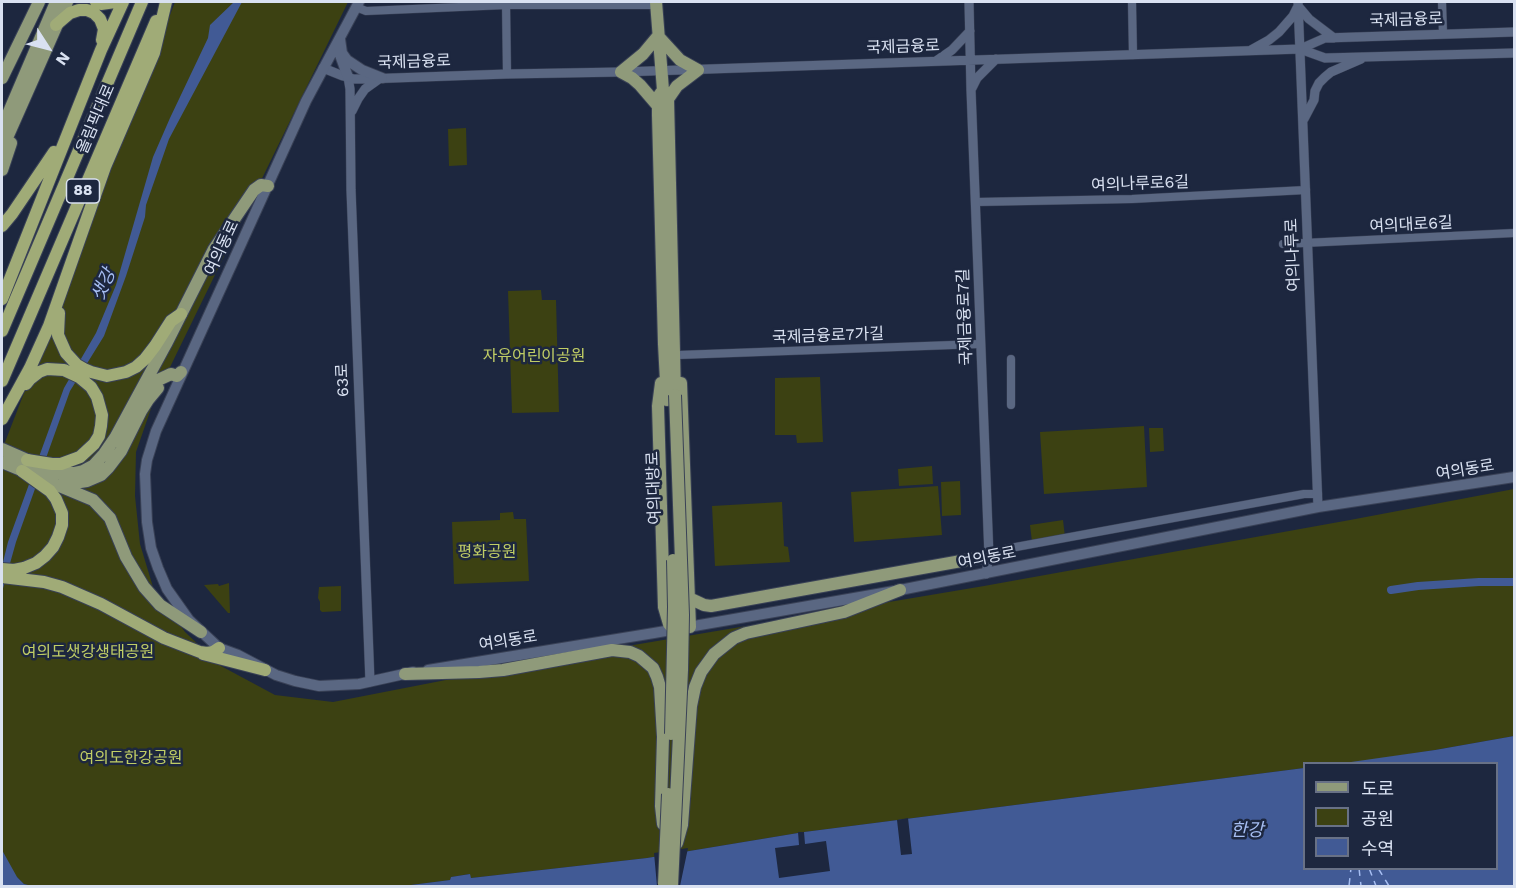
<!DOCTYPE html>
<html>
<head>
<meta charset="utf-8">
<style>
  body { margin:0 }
  #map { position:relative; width:1516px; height:888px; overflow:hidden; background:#1d273f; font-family:"Work Sans","Noto Sans KR",sans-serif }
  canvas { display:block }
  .frame { position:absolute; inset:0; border:3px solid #d9e1f1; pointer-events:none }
  .legend { position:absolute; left:1303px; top:762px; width:195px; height:108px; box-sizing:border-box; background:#1d273f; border:2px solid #687186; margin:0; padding:8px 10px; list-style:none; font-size:18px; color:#d9e1f1 }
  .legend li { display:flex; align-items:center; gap:12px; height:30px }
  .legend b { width:30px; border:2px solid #687186 }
  .north { position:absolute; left:18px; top:18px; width:60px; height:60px; -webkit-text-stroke:4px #1d273f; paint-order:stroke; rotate:126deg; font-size:16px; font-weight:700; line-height:24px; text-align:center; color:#d9e1f1 }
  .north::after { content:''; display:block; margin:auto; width:21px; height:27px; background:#d9e1f1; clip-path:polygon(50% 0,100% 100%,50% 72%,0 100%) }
</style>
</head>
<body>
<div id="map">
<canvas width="1516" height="888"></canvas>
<div class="frame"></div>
<ul class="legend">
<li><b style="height:8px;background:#8f9a7a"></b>도로</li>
<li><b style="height:16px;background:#3c4112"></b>공원</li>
<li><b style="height:16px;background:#415a95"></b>수역</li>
</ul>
<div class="north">N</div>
</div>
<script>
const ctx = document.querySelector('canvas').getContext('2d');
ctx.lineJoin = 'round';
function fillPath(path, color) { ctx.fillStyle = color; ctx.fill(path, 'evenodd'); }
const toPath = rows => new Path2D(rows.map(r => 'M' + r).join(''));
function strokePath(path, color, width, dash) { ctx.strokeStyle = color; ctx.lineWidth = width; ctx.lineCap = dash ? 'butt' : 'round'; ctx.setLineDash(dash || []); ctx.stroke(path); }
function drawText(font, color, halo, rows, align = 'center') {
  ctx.font = font + ' "Work Sans","Noto Sans KR",sans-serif'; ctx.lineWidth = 5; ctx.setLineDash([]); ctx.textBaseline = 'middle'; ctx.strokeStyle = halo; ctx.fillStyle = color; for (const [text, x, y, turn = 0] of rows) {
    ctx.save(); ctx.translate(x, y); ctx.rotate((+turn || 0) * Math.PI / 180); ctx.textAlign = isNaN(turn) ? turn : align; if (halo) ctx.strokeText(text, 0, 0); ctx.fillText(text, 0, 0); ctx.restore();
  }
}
fillPath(toPath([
  [175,2,348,2,154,400,136,452,135,496,140,544,153,587,185,632,221,666,275,695,333,702,574,655,984,586,1350,520,1514,489,1514,736,1435,750,1358,762,1344,764,1304,764,1304,768,804,832,647,858,471,878,469,874,451,877,450,880,403,886,32,886,24,884,17,877,2,876,2,450],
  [466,128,467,165,449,166,448,129],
  [541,290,542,300,556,300,559,412,512,413,508,291],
  [820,377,823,442,797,443,796,435,775,435,775,378],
  [1144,426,1147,487,1044,494,1040,432],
  [1149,428,1163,428,1164,451,1150,452],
  [932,466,933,484,899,486,898,469],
  [960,481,961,515,942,516,941,482],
  [938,486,942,535,854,542,851,492],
  [782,502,784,546,788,547,790,562,715,566,712,506],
  [513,512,514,519,526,519,529,581,454,584,452,522,500,520,500,513],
  [1063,520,1065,537,1032,542,1030,525],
  [229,583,230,613,228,613,204,585,218,584,219,586],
  [341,586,341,611,322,612,320,610,320,602,318,598,319,587]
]), '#3c4112');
fillPath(toPath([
  [234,2,242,2,169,139,146,205,145,217,126,276,104,336,70,391,16,542,2,592,2,566,8,542,64,388,96,333,116,285,153,157,170,118,208,38,210,25],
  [1514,736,1514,886,403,886,450,880,451,877,470,874,471,878,647,858,804,832,1304,768,1304,868,1496,868,1496,764,1344,763,1435,750],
  [2,850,17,877,24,884,32,886,2,886]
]), '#415a95');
fillPath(toPath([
  [908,818,912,854,901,855,897,820],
  [798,832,804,832,805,844,826,841,830,871,779,878,775,848,799,845],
  [688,848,680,886,657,886,654,853]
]), '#1d273f');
strokePath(toPath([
  [1391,590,1418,586,1479,582,1514,582]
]), '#415a95', 8);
strokePath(toPath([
  [1359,868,1361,886],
  [1369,868,1376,886],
  [1378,868,1389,886],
  [1349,886,1351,868]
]), '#a6bef2', 1.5, [8, 6]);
const minor = toPath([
  [506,2,507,74],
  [1132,2,1133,55],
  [1442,2,1443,34],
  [356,7,366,11,506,5,656,5],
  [976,202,1132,199,1306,190],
  [1283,244,1514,233],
  [678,355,980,344],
  [1011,359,1011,405],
  [989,556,1005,549,1304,494,1318,494]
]);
const tertiary = toPath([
  [969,2,971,90,989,556,986,574],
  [1298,2,1318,507],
  [1298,6,1309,19,1334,38],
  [1300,49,1325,38,1514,32],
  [1251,50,1269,40,1279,32,1293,16,1297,8],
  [936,61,952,50,970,31],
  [323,68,343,76,354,79,365,79,507,74,621,72,1300,49,1325,58,1514,53],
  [348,77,350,89,351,190,370,682],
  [972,88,977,78,996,59],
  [352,111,358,99,365,89,379,79],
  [1304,119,1314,100,1315,91,1319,83,1325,77,1331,72,1361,59]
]);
const secondary = toPath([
  [359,2,306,101,156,431,147,460,145,474,147,522,151,548,158,568,167,589,189,620,219,648,238,655,276,675,295,681,319,686,359,684,413,672],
  [340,39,342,53,347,60,362,70,382,78],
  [340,55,348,77],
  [428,670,654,633,900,590,1318,507,1514,477]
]);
const primary = toPath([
  [656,2,663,90,668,96,668,99,675,395],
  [2,78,39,2],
  [663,90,658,97,658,115,664,344,667,400],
  [658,106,640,85,632,78,621,72,643,54,658,36,680,60,698,70,677,86,668,99],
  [2,128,56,2],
  [2,149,67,2],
  [2,170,11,143],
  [661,383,658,406,664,607,669,624,674,630],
  [681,383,690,627],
  [146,392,156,381,171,374,177,376,181,372],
  [2,449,57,473,74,473,83,471,98,463],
  [2,462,93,500,110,518,126,557,144,587,160,605,201,632],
  [92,467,104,454,115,438,166,344,214,249,254,190,261,185,268,186],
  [60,485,87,481,101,475,108,468,121,451,141,411,148,400,158,388],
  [689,598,704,605,711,606,989,556],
  [405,674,479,672,503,670,612,650,630,652,639,656,653,668,657,677,660,687,663,737,661,806,663,824],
  [677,843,682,825,691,706,695,687,701,672,714,654,734,638,746,633,844,612,900,590]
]);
const trunk = toPath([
  [96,2,101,4,115,2],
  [56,25,70,13,79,10,87,10,94,13,100,19,104,29,102,40],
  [2,226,12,214,54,152],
  [2,299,101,50,123,2],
  [59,313,58,335,66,353,77,365,84,369,91,372,107,376,126,372,136,367,145,359,155,346,171,321,181,314],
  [2,331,142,2],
  [2,381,156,21],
  [26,384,30,379,39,372,47,369,64,370,79,377,91,387,97,397,102,415,101,426,99,436,94,444,80,457,61,464,52,464,27,460],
  [2,419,30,368,49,326,105,167,154,53,166,2],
  [2,569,14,570,24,568,36,563,45,556,53,547,58,537,62,525,62,513,56,499,50,491,22,471],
  [2,577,44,582,62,587,101,604,164,638,200,652,207,653,213,652,219,648],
  [203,654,265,670]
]);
strokePath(minor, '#394156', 9);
strokePath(tertiary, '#394156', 10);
strokePath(secondary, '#394156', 12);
strokePath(primary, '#394156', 14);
strokePath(trunk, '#394156', 14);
strokePath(minor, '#5a6782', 8);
strokePath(tertiary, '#5a6782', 9);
strokePath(secondary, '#5a6782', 10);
strokePath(primary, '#8f9a7a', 12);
strokePath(trunk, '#a0ab77', 12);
const primaryBridge = toPath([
  [671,734,674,607,673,560],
  [664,884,668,794],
  [672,886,682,670,683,615,675,395]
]);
strokePath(primaryBridge, '#394156', 14, []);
strokePath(primaryBridge, '#8f9a7a', 12);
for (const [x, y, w] of [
  [83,191,33]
]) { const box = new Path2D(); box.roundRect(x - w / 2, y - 12, w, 24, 4.5); ctx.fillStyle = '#1d273f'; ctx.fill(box); strokePath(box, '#d9e1f1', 1.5); }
drawText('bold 15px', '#d9e1f1', null, [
  ["88",83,191]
]);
drawText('16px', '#d9e1f1', '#1d273f', [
  ["국제금융로",1406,20,-2],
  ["국제금융로",903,47,-2],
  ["국제금융로",414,62,-2],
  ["올림픽대로",96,119,-67],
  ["여의나루로6길",1140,184,-2],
  ["여의대로6길",1411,225,-3],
  ["여의동로",222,248,-65],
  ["여의나루로",1293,255,-92],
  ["국제금융로7길",965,317,-92],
  ["국제금융로7가길",828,336,-2],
  ["63로",343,380,-92],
  ["여의동로",1465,470,-9],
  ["여의대방로",654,488,-92],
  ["여의동로",987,558,-11],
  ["여의동로",508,641,-9]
]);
drawText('16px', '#c0cd65', '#1d273f', [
  ["자유어린이공원",534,356],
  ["평화공원",487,552],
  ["여의도샛강생태공원",88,652],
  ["여의도한강공원",131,758]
]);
drawText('italic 18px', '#a6bef2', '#1d273f', [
  ["샛강",104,285,-66],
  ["한강",1247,831]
]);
</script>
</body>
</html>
